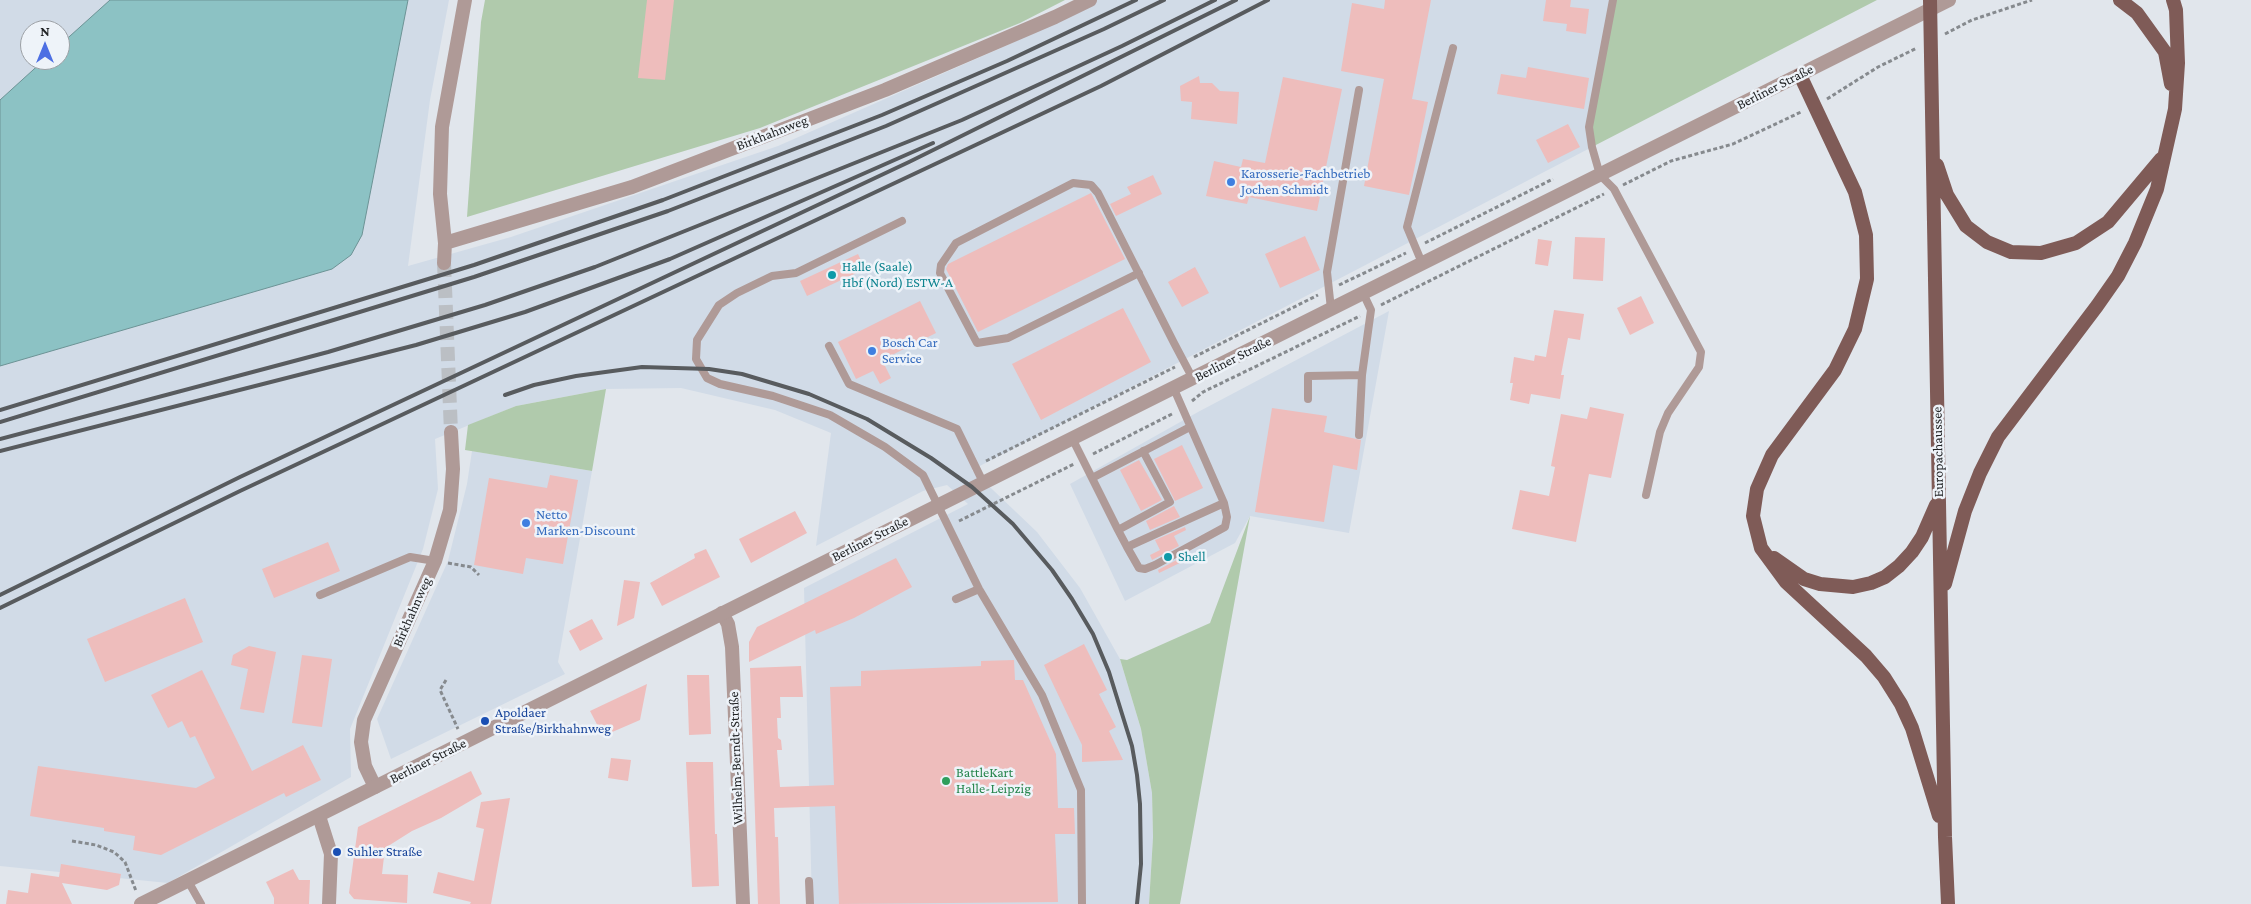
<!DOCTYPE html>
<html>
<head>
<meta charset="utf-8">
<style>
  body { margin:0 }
  #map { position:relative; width:2251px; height:904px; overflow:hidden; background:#e1e6ec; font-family:"Crimson Pro",serif }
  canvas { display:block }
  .north { position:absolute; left:20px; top:20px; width:50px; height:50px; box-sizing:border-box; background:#eef3f9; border:1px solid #9ca0a5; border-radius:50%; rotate:0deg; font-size:14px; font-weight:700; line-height:20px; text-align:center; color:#222426 }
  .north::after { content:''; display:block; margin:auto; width:18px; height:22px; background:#4d6fe3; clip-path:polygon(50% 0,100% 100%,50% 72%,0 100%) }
</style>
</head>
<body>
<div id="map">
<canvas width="2251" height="904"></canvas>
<div class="north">N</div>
</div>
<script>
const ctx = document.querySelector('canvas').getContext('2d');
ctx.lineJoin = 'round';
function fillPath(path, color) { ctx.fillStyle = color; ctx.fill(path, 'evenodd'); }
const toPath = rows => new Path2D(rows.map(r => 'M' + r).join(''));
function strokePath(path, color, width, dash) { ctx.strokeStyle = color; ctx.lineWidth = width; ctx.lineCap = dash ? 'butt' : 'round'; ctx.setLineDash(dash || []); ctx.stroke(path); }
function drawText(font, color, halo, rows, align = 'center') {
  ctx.font = font + ' "Crimson Pro",serif'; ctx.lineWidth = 5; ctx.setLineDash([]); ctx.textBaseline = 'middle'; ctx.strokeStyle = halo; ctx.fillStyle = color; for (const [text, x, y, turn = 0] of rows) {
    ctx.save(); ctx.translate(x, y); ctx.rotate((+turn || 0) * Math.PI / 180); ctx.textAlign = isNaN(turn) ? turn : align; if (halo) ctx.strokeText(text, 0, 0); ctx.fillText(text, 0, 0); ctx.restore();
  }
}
fillPath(toPath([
  [0,0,449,0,430,100,408,266,511,237,778,146,1010,44,1096,0,1613,0,1592,147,972,470,1037,532,1080,588,1120,659,1141,729,1152,793,1153,837,1149,904,812,904,804,588,968,504,947,485,923,491,816,546,831,433,775,410,681,388,606,389,516,406,435,439,438,489,423,549,350,729,351,777,168,883,0,866],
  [30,30,60,30,60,60,30,60],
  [1389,311,1349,533,1250,516,1235,543,1125,601,1070,484,1198,412],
  [472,451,592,471,558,662,565,674,391,759,377,719,448,561,467,484]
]), '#d1dbe7');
fillPath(toPath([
  [485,0,1065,0,1020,23,760,128,467,217,481,22],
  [1613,0,1877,0,1592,147,1589,127],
  [606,389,592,471,465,450,468,425,516,406],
  [1250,516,1180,904,1149,904,1153,837,1152,793,1141,729,1120,659,1127,660,1210,623]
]), '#b0caac');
const water = toPath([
  [110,0,408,0,362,235,351,255,332,269,0,366,0,100,44,60,60,60,60,45,110,0]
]);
fillPath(water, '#8cc2c4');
strokePath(water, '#6c9395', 1);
fillPath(toPath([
  [647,0,674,0,665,80,638,78],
  [1385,0,1431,0,1412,99,1428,102,1409,195,1364,186,1384,79,1341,71,1352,3,1384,9],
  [1546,0,1571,0,1570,7,1589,9,1586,34,1566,31,1567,24,1543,21],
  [1528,67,1589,78,1584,109,1497,94,1501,74,1526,78],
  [1199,76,1200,83,1212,83,1220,91,1239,92,1237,124,1191,119,1192,102,1181,101,1180,86],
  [1283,77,1342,89,1317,211,1249,197,1247,204,1206,196,1214,161,1241,167,1243,159,1265,163],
  [1568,124,1580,147,1548,163,1536,140],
  [1153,175,1162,194,1116,216,1110,204,1131,194,1127,187],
  [1091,193,1125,259,978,332,946,269,948,264],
  [1305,236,1320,270,1280,288,1265,254],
  [1575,237,1605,238,1603,281,1573,279],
  [1538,239,1552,241,1548,266,1535,264],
  [858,254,865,269,807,296,800,281],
  [1195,267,1209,293,1182,307,1168,282],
  [1641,296,1654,323,1630,335,1617,308],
  [920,301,936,333,882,360,891,378,880,384,873,371,856,379,838,342],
  [1123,308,1151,362,1041,420,1012,364],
  [1554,310,1584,314,1580,340,1568,338,1561,375,1564,375,1560,399,1531,394,1529,404,1510,400,1513,383,1510,383,1514,357,1534,361,1535,355,1546,357],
  [1590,407,1624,414,1611,478,1589,474,1576,542,1512,529,1520,490,1549,496,1555,467,1551,466,1561,414,1587,419],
  [1272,408,1327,416,1324,432,1361,440,1357,470,1333,465,1324,522,1255,512],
  [1182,445,1203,488,1175,501,1154,459],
  [1139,460,1162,500,1141,511,1120,470],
  [550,475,578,480,563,564,526,558,523,574,474,565,489,478,547,488],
  [1174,506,1180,517,1150,530,1146,521],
  [795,511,807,533,751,563,739,539],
  [1185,527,1186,530,1174,536,1179,546,1152,560,1150,555,1160,550,1155,540],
  [328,542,340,571,274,598,262,569],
  [706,549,720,577,662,606,650,583,695,558,694,554],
  [1184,556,1186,560,1159,573,1158,570],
  [896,558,912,587,854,618,816,634,815,630,749,662,749,642,757,627],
  [624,580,640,582,634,618,617,626],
  [185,598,203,642,105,682,87,639],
  [592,619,603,639,580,651,569,631],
  [1084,644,1107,690,1099,694,1116,727,1109,731,1123,760,1082,762,1082,745,1044,665],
  [249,646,276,652,264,713,240,709,248,669,231,665,233,655],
  [302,655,332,659,322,727,292,723],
  [1014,660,1015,680,1023,680,1056,754,1058,808,1074,808,1075,834,1055,834,1058,902,839,904,835,806,774,808,775,837,778,837,780,904,758,904,750,668,801,666,803,697,780,697,781,718,777,718,778,738,781,740,782,750,777,750,780,787,834,785,830,687,861,686,861,671,981,666,981,661],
  [202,670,252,771,303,745,321,780,286,797,284,793,161,855,133,850,135,836,104,831,104,828,30,816,38,766,196,788,215,778,195,736,190,738,182,721,168,728,151,695],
  [687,675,709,675,711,734,689,735],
  [647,684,640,720,603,736,590,711],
  [611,758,631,760,628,781,608,778],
  [686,762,713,762,715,834,717,834,719,886,692,887],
  [471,771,482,794,441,818,412,831,385,848,382,874,408,875,407,903,354,899,349,893,358,827],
  [510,798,491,904,470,904,471,902,433,893,438,872,474,881,484,829,476,827,481,802],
  [61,864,121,874,119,885,107,890,62,883,72,904,6,904,8,890,28,893,31,873,59,877],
  [293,869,299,880,310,880,309,904,274,904,274,898,266,882]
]), '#eebdbc');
strokePath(toPath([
  [444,263,451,432]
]), '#bbbfc4', 14, [14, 7]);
strokePath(toPath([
  [1945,34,1972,20,2032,0],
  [1827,99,1878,67,1917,48],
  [1623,185,1671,161,1733,144,1801,112],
  [1425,243,1553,179],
  [1339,285,1406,253],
  [1381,305,1604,194],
  [1194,357,1318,295],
  [1192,401,1203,392,1360,316],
  [1093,454,1172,414],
  [986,461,1175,367],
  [959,521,1074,464],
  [448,563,471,567,479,575],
  [446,680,440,690,458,729],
  [72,841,96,845,114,852,125,862,136,891]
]), '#868a8e', 3, [4, 2.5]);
strokePath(toPath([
  [1613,0,1589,127,1592,147,1600,175,1614,189,1701,352,1699,367,1668,413,1660,432,1646,495],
  [902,221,796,273,772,276,737,293,719,305,697,340,696,359,707,378,720,384,773,396,830,415,885,447,923,475,979,589,1042,695,1081,790,1082,904],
  [1422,263,1407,227,1453,48],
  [1139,273,1008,338,977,343,940,273,941,265,956,243,1073,183,1091,185,1098,193,1174,343,1193,379],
  [1331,309,1327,272,1359,90],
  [829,346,849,384,957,429,983,482],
  [1308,399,1308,376,1362,375],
  [1359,435,1362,375,1371,310,1363,293],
  [1072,438,1118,530,1170,502,1143,451],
  [1092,478,1190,427],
  [1118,530,1127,547,1224,503,1174,389],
  [1127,547,1139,568,1145,569,1155,565,1225,527,1227,517,1224,503],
  [320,595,410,557,435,561],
  [956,599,979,589],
  [188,881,201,904],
  [809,881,810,904]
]), '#af9a97', 8);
strokePath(toPath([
  [445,243,632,187,885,90,1055,17,1090,0],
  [444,263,445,243,440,194,442,127,465,0],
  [722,613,728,624,732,647,743,904],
  [375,787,365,766,361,742,364,720,435,561,450,510,453,469,451,432],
  [319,816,331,854,329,904]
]), '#af9a97', 14);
strokePath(toPath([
  [141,904,1949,0]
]), '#af9a97', 14);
strokePath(toPath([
  [1930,0,1945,837,1948,904],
  [2120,0,2137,13,2165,52,2171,84],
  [1800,75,1855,192,1866,235,1867,279,1855,329,1835,370,1772,455,1757,489,1753,516,1761,548,1786,582,1866,656,1884,677,1901,704,1912,728,1939,816],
  [1937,165,1947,195,1966,226,1987,242,2011,252,2041,253,2076,243,2108,222,2161,159],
  [1774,558,1804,579,1820,584,1853,587,1871,583,1885,577,1899,566,1912,552,1922,537,1936,505],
  [1945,584,1965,511,1980,473,1998,437,2097,306,2118,276,2135,243,2157,189,2175,109,2178,63,2176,10,2173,0]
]), '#7f5b57', 14);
strokePath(toPath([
  [505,395,534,385,576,376,642,367,709,369,742,374,809,394,867,419,931,458,972,487,1013,524,1052,570,1072,599,1093,634,1109,672,1132,746,1137,775,1140,804,1141,864,1137,904],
  [0,410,474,265,663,200,882,115,1007,61,1136,0],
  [0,422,474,277,668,211,886,126,1104,29,1164,0],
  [0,439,328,352,485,305,595,267,962,120,1122,46,1215,0],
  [0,451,416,345,525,312,670,259,933,143],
  [0,595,240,477,909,162,1236,0],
  [0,608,240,491,1101,86,1268,0]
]), '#585b5e', 4);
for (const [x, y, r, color] of [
  [1231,182,5,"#3f7fe0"],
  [832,275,5,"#0f9aa8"],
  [872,351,5,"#3f7fe0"],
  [526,523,5,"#3f7fe0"],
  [1168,557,5,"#0f9aa8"],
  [485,721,5,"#1a4fb4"],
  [946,781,5,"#2e9e5b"],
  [337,852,5,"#1a4fb4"]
]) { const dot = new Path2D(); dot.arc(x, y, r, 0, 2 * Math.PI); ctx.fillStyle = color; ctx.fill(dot); strokePath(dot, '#eef3f9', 2); }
drawText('14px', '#222426', '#eef3f9', [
  ["Berliner Straße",1775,87,-27],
  ["Birkhahnweg",772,133,-21],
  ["Berliner Straße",1233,359,-27],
  ["Europachaussee",1938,452,-91],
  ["Berliner Straße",870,539,-27],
  ["Birkhahnweg",412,612,-66],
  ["Wilhelm-Berndt-Straße",736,758,-92],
  ["Berliner Straße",428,761,-27]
]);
drawText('14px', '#366cbe', '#eef3f9', [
  ["Karosserie-Fachbetrieb",1241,174],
  ["Jochen Schmidt",1241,190],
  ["Bosch Car",882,343],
  ["Service",882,359],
  ["Netto",536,515],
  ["Marken-Discount",536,531]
], 'left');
drawText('14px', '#0d838f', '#eef3f9', [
  ["Halle (Saale)",842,267],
  ["Hbf (Nord) ESTW-A",842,283],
  ["Shell",1178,557]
], 'left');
drawText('14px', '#164399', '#eef3f9', [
  ["Apoldaer",495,713],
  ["Straße/Birkhahnweg",495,729],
  ["Suhler Straße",347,852]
], 'left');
drawText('14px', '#27864d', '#eef3f9', [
  ["BattleKart",956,773],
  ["Halle-Leipzig",956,789]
], 'left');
</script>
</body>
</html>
